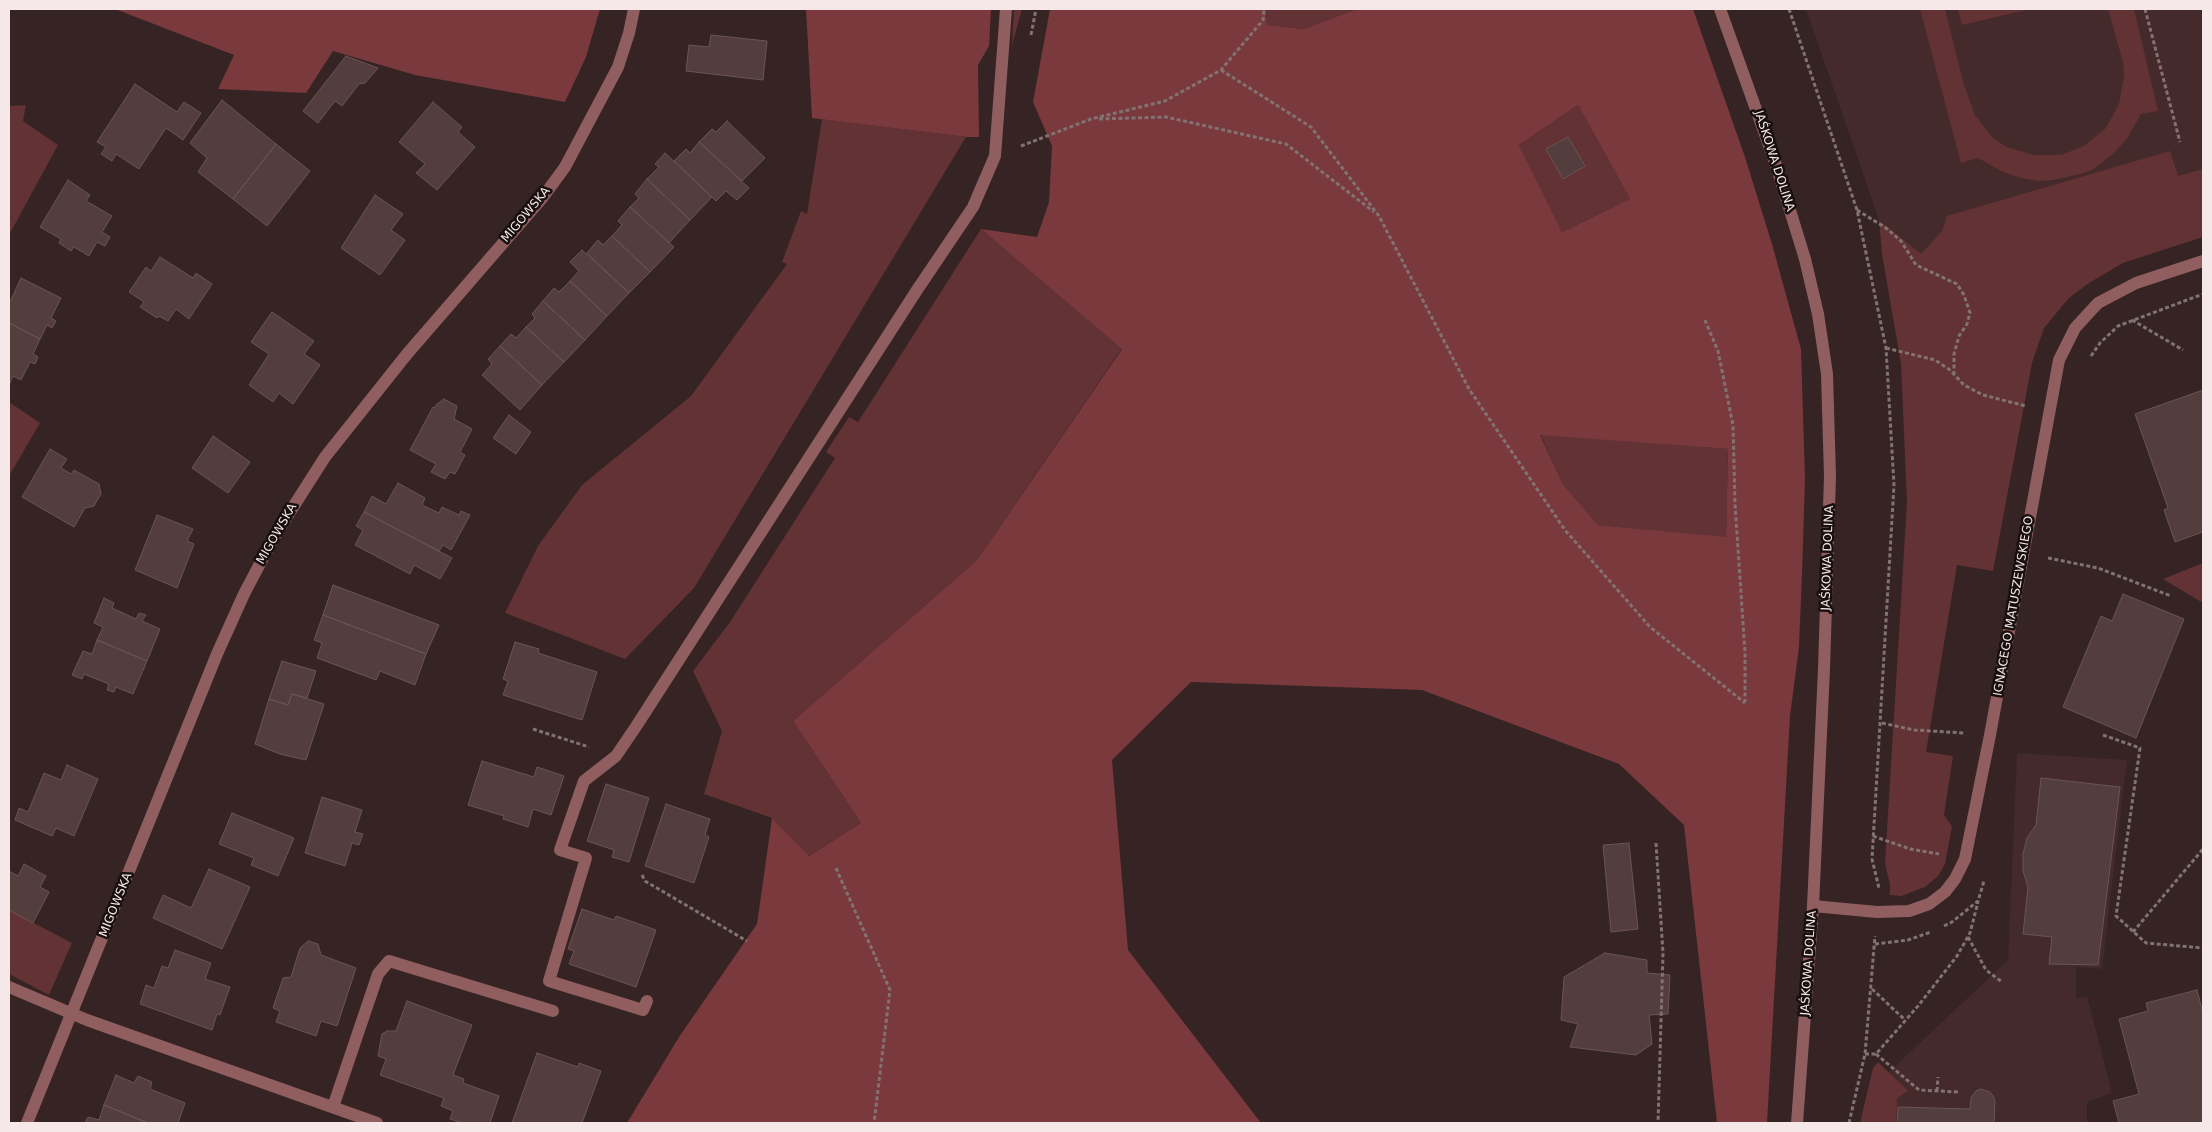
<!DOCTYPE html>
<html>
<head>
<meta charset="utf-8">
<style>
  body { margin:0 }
  #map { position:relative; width:2212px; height:1132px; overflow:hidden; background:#362323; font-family:"DejaVu Sans",sans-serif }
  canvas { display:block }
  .frame { position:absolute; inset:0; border:10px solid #f6e8e8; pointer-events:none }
</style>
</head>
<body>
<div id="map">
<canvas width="2212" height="1132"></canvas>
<div class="frame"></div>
</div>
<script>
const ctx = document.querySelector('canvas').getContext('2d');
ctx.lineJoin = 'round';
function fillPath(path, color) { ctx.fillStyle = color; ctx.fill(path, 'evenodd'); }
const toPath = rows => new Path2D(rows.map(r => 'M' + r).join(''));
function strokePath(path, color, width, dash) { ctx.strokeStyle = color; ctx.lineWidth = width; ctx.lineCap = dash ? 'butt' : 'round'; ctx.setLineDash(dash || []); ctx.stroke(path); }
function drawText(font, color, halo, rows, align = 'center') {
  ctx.font = font + ' "DejaVu Sans",sans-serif'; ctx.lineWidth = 5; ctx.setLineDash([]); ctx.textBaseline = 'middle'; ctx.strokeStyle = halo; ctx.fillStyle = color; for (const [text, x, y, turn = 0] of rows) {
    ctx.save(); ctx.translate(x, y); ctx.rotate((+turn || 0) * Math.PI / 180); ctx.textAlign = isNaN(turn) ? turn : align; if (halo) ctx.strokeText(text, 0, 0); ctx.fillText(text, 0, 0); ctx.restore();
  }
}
fillPath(toPath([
  [1806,9,2203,9,2203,214,1951,280,1879,220],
  [2017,753,2127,760,2102,969,2076,967,2076,999,2087,996,2112,1093,2087,1102,2087,1123,1873,1123,1875,1085,2008,960]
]), '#442a2a');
fillPath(toPath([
  [1014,9,1022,9,1012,45],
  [1266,9,1357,9,1303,29,1267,25],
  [1920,9,1945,9,1963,82,1975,115,1992,137,2006,147,2034,155,2061,155,2084,146,2106,128,2119,104,2124,76,2123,62,2108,9,2134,9,2158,111,2141,114,2128,137,2113,154,2092,170,2080,174,2053,180,2039,181,2021,178,2003,172,1978,158,1961,163],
  [1958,9,2031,9,1962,25],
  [26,105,23,121,58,145,9,235,9,106],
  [1578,105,1630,199,1562,232,1519,145],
  [822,119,966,137,694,588,625,659,505,613,538,546,582,485,691,396,787,264,782,262,801,211,807,214],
  [2170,151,2178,176,2203,169,2203,237,2123,263,2089,283,2069,298,2044,328,2032,363,1993,571,1957,565,1926,752,1953,756,1944,815,1952,826,1945,864,1938,876,1925,887,1901,896,1890,895,1890,885,1885,863,1907,502,1901,364,1882,254,1879,220,1921,254,1942,231,1947,216],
  [981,229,1122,348,977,560,793,721,861,823,809,856,772,818,704,794,722,731,693,671,730,622,835,458,826,452,849,417,858,422],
  [9,402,40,423,9,476],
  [1540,434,1728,449,1726,538,1598,525,1563,484],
  [2203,563,2203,603,2163,579],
  [9,910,72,943,49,995,9,974],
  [1878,1062,1908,1091,1897,1098,1896,1123,1860,1123,1873,1068]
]), '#633234');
fillPath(toPath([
  [115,9,600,9,586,57,565,102,415,75,333,51,306,93,218,89,234,55],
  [806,9,991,9,989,46,978,65,979,137,966,137,812,118],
  [1050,9,1266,9,1267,25,1303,29,1357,9,1693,9,1745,157,1772,244,1801,349,1805,479,1802,574,1799,647,1790,716,1767,1123,1717,1123,1684,825,1619,764,1422,690,1191,682,1112,760,1128,950,1261,1123,627,1123,679,1037,757,924,772,818,809,856,861,823,793,721,977,560,1122,349,981,229,1037,237,1049,202,1052,146,1033,102],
  [1578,105,1630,199,1562,232,1519,145],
  [1540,435,1728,449,1726,537,1598,525,1563,484]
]), '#79393d');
const building = toPath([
  [711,35,767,41,763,80,686,71,689,45,709,47,711,35],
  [346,56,378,68,365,83,359,84,342,106,335,101,318,123,303,111,346,56],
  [135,84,177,112,184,102,201,113,183,140,166,128,139,169,116,154,112,161,101,154,106,147,97,142,135,84],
  [222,100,276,144,233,199,198,172,207,158,190,143,222,100],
  [433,102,462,127,458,132,475,147,437,190,416,173,425,164,399,142,433,102],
  [727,121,765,158,742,181,699,142,712,129,716,132,727,121],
  [1568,137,1585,166,1563,179,1546,149,1568,137],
  [699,142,749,188,737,200,726,191,716,201,674,161,686,149,690,153,699,142],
  [276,144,310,171,267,226,233,199,276,144],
  [665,153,712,197,690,220,647,179,659,167,655,164,665,153],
  [647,179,690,220,669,243,630,207,639,198,635,194,647,179],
  [68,180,90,195,86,201,112,216,102,232,110,237,105,246,97,242,89,256,74,247,71,251,59,243,61,239,40,227,68,180],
  [375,195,403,214,391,230,405,240,380,275,341,248,375,195],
  [630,207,674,247,650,272,612,236,622,225,618,221,630,207],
  [612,236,650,272,629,293,587,253,598,240,603,245,612,236],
  [582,250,629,293,607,316,570,281,579,271,570,262,582,250],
  [160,257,193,278,196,273,212,284,189,319,176,309,168,321,159,316,157,318,140,307,144,302,129,292,146,267,151,271,160,257],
  [21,278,61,298,51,318,56,321,52,328,47,325,40,339,9,323,9,304,21,278],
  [570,281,607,316,585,340,543,301,554,288,559,292,570,281],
  [543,301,585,340,564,362,526,327,535,318,532,314,543,301],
  [272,312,314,341,304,354,320,365,293,404,279,393,273,402,249,385,269,354,251,342,272,312],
  [9,323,40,339,33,354,38,357,35,364,30,362,21,380,13,376,9,385,9,323],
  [526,327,564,362,542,385,500,346,511,334,516,338,526,327],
  [500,346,542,385,520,410,482,375,492,364,488,359,500,346],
  [2203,390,2203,532,2175,542,2164,510,2168,508,2135,414,2203,390],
  [444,399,457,406,454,419,472,429,460,452,465,455,455,474,450,472,445,479,431,472,436,464,410,450,433,407,434,408,437,404,444,399],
  [509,415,531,432,516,454,493,438,509,415],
  [213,436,250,462,228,493,192,468,213,436],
  [50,449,67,459,61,468,71,474,74,470,99,484,101,494,94,506,85,508,74,527,22,497,50,449],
  [398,483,425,498,422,505,439,513,442,507,459,515,461,511,470,515,451,550,443,545,439,551,364,512,372,496,386,504,398,483],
  [364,512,452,558,440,579,414,565,410,574,355,545,363,530,356,526,364,512],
  [157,515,193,529,187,541,194,544,177,588,135,570,157,515],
  [333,585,439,625,426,654,323,615,333,585],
  [2123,594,2184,619,2136,738,2063,707,2101,616,2112,621,2123,594],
  [104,598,114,603,112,608,136,619,139,613,146,615,142,621,160,629,147,661,97,640,103,627,94,623,104,598],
  [323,615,426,654,415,685,380,671,376,680,317,658,322,643,314,640,323,615],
  [97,640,147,661,133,694,116,687,114,692,107,690,109,684,84,674,82,679,72,675,83,651,92,654,97,640],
  [515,642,539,649,538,653,597,672,582,720,503,695,508,681,503,679,515,642],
  [282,661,316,671,307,698,292,694,288,705,269,699,282,661],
  [292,694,324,704,306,760,280,754,255,744,269,699,288,705,292,694],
  [482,761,534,777,537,767,564,776,551,815,533,809,528,827,503,819,504,816,468,805,482,761],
  [67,765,98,779,74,836,56,828,52,836,15,820,19,808,28,812,44,773,61,780,67,765],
  [2041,778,2120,787,2098,965,2049,964,2052,937,2023,934,2028,887,2023,871,2023,854,2027,838,2036,825,2041,778],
  [606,784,649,798,629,862,612,857,614,850,587,841,606,784],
  [322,797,362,810,355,832,363,834,359,845,352,843,345,866,305,853,322,797],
  [666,804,710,819,705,835,709,837,694,883,645,866,666,804],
  [232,813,294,838,278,876,251,865,254,858,219,844,232,813],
  [1629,843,1638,929,1611,932,1603,845,1629,843],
  [24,864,46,876,40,887,49,892,33,923,9,910,9,871,18,876,24,864],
  [209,869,250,887,222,949,153,918,163,895,191,908,209,869],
  [582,909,614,920,616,916,656,930,636,987,569,964,574,951,568,949,582,909],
  [308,941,318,944,321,955,356,968,337,1026,321,1021,316,1036,276,1022,280,1011,273,1008,283,978,291,977,300,948,308,941],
  [175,950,211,963,205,979,230,987,220,1015,217,1014,212,1030,140,1004,146,985,154,988,162,966,168,968,175,950],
  [1605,953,1647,960,1647,973,1670,975,1668,1014,1649,1015,1652,1044,1636,1055,1570,1047,1578,1024,1561,1020,1564,977,1605,953],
  [2197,990,2203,1013,2203,1123,2119,1123,2113,1101,2139,1094,2119,1019,2148,1011,2146,1003,2197,990],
  [407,1001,472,1025,453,1075,464,1079,463,1083,499,1096,490,1123,463,1123,450,1119,453,1111,441,1106,444,1098,380,1075,386,1059,378,1056,382,1034,387,1031,396,1031,407,1001],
  [537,1053,578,1067,579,1063,601,1071,582,1123,512,1123,537,1053],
  [116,1075,134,1083,138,1076,152,1082,150,1089,185,1103,178,1123,148,1123,104,1105,116,1075],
  [1981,1089,1990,1092,1993,1096,1995,1101,1994,1123,1897,1123,1898,1107,1970,1109,1971,1098,1976,1091,1981,1089],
  [104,1105,148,1123,85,1123,88,1117,99,1120,104,1105]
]);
fillPath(building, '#533d3d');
strokePath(building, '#6b5454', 1);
strokePath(toPath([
  [1789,9,1857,210,1886,348,1894,485,1872,859,1879,888],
  [2145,9,2180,142],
  [1031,35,1036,9],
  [1221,70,1311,127,1379,216,1469,389,1565,530,1650,627,1745,703],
  [1099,119,1166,117,1286,144,1374,212],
  [1021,146,1091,119,1165,101,1221,70,1263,20,1264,9],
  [1857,210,1886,228,1901,241,1916,265,1957,284,1964,295,1970,313,1967,324,1959,336,1954,354,1954,374],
  [1705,320,1718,351,1733,425,1735,504,1745,653,1745,702],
  [2132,320,2183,350],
  [1886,348,1935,360,1950,370,1964,385,1983,395,2026,406],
  [2091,356,2100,343,2118,326,2203,294],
  [2048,558,2098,568,2171,596],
  [1882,723,1914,730,1965,733],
  [533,729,589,747],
  [2103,735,2140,748,2116,916,2146,943,2203,948],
  [1873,836,1910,849,1939,854],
  [1656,843,1663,953,1658,1123],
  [836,868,890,990,874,1123],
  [642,875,645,881,747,941],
  [1944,926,1952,922,1978,901,1984,881],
  [2133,932,2203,849],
  [1968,937,1986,970,2002,982],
  [1875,944,1908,940,1931,932],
  [1872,989,1905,1020],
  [1865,1054,1876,1054,1918,1006,1957,956,1970,933,1978,902],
  [1876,1054,1919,1090,1958,1092],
  [1937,1091,1938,1077],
  [1849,1123,1865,1054,1875,936]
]), '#837272', 3, [4, 2.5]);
strokePath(toPath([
  [9,987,87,1020,377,1123],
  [647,1001,643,1010,549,981,586,858,560,850,584,781,616,756,637,725,917,290,973,207,995,156,1006,9],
  [333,1107,378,974,389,961,553,1011]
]), '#915e5f', 12);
strokePath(toPath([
  [1813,906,1877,912,1909,911,1929,904,1945,892,1955,879,1965,859,1990,735,2059,360,2075,328,2098,303,2136,283,2203,261],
  [27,1123,217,654,244,594,274,537,325,457,407,354,543,197,565,167,618,67,629,33,634,9]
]), '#915e5f', 12);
strokePath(toPath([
  [1720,9,1776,165,1805,259,1818,314,1827,374,1830,476,1824,669,1813,906,1797,1123]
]), '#915e5f', 12);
drawText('12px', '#f6e8e8', '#180f0f', [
  ["JAŚKOWA DOLINA",1774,161,72],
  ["MIGOWSKA",526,215,-50],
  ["MIGOWSKA",277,534,-60],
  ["JAŚKOWA DOLINA",1828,558,-88],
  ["IGNACEGO MATUSZEWSKIEGO",2014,606,-80],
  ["MIGOWSKA",116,905,-68],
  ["JAŚKOWA DOLINA",1809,963,-86]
]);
</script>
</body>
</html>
